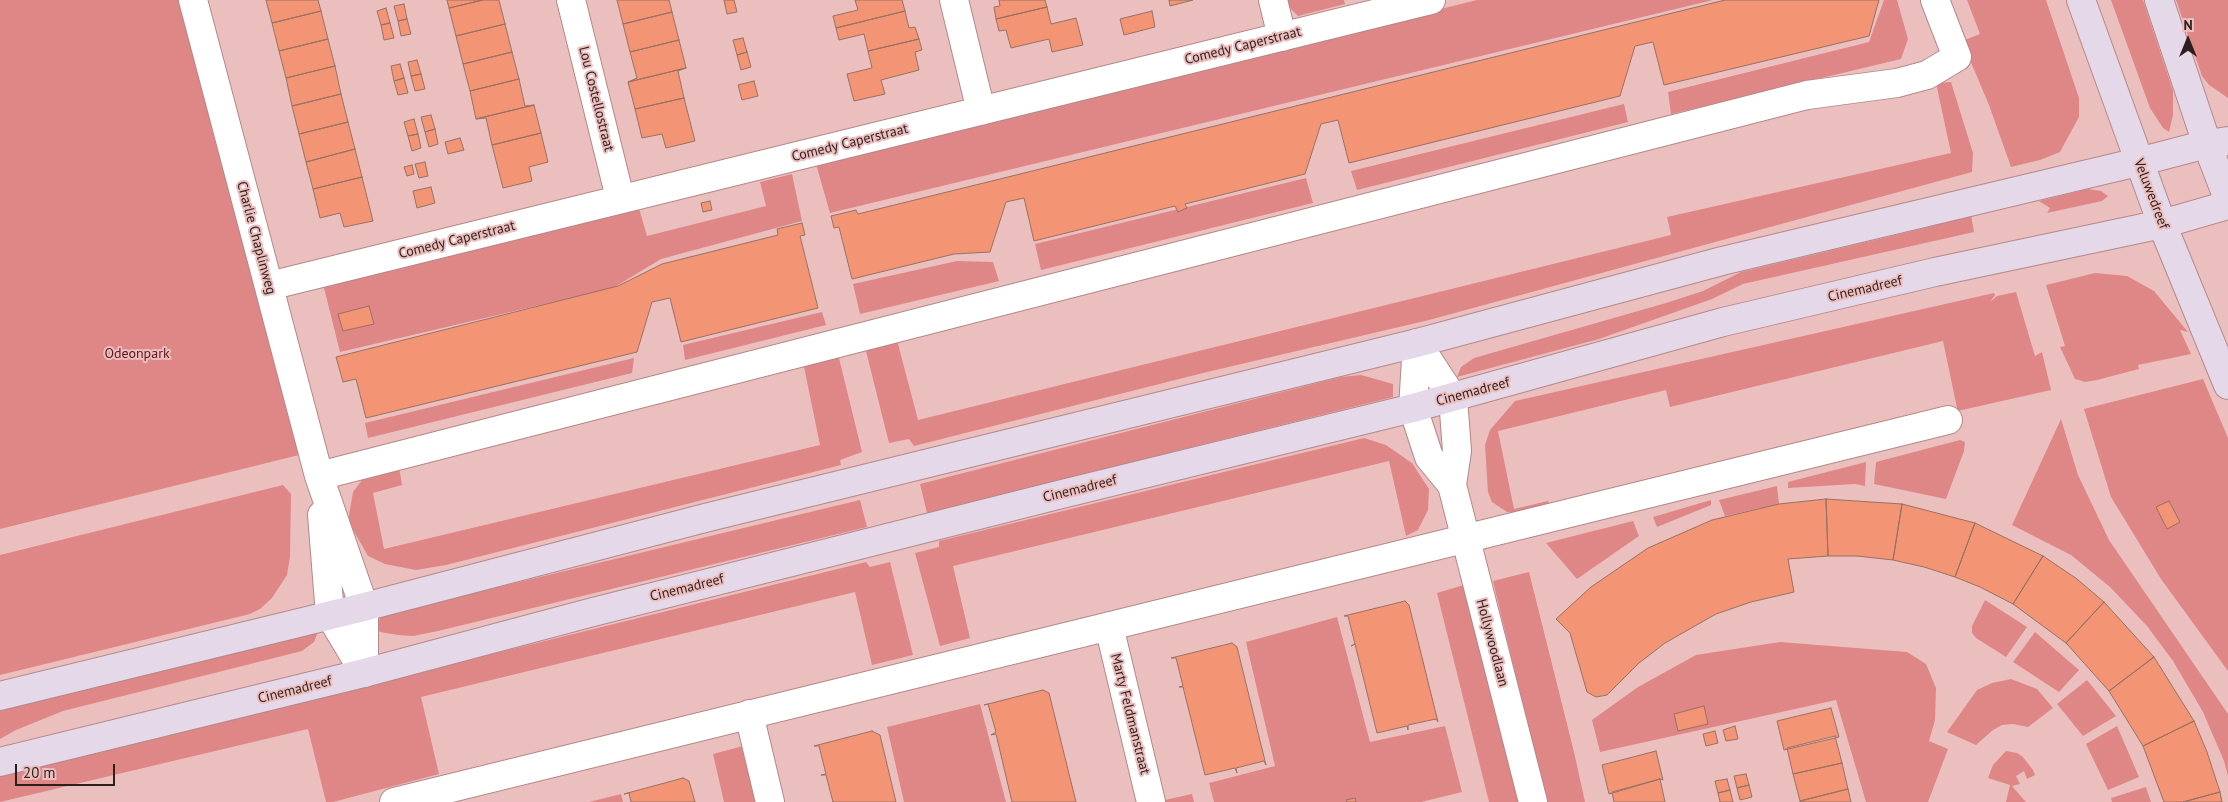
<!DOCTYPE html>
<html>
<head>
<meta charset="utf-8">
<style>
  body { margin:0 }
  #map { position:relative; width:2228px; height:802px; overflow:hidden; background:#ecbfbf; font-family:"PT Sans",sans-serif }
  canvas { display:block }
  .north { position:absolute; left:2163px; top:15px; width:50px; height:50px; -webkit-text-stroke:4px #ecbfbf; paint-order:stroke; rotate:0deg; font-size:14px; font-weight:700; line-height:20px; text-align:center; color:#2f1e1e }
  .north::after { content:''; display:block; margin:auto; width:18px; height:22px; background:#2f1e1e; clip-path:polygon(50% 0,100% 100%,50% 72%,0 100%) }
  .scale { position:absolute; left:15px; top:764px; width:100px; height:22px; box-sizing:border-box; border:2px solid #2f1e1e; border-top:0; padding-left:6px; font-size:15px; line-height:18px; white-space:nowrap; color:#2f1e1e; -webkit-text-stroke:4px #ecbfbf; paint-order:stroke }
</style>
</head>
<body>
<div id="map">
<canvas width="2228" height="802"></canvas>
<div class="north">N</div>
<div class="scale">20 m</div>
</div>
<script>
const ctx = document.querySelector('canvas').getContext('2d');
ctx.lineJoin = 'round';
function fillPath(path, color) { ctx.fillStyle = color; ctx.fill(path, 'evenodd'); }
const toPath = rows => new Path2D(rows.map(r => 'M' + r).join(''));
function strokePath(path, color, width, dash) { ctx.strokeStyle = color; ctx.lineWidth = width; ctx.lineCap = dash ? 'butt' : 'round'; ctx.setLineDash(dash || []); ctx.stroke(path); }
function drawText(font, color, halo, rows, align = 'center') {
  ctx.font = font + ' "PT Sans",sans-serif'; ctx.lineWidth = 4; ctx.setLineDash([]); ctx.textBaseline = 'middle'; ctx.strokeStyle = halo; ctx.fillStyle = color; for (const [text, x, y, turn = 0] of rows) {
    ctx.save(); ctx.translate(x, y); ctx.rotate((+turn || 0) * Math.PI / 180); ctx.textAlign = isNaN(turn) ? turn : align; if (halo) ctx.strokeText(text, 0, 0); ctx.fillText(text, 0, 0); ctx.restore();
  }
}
fillPath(toPath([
  [0,0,184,0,307,453,0,529],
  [1288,0,1344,0,1345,4,1298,16,1283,1],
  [1477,0,1713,0,830,213,816,164],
  [1884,0,1897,0,1908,39,1901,59,1671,114,1668,92,1869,42],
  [1967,0,2046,0,2079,98,2079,117,2060,152,2040,160,2011,167,1989,105,1962,41,1980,34],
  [2111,0,2143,0,2173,91,2173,115,2169,132,2163,128,2150,108],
  [2176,0,2228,0,2228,98,2209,85,2202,76],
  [1951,82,1973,153,1972,172,1429,320,1203,373,914,446,909,439,889,443,865,347,897,340,918,420,1671,235,1667,217,1951,153,1936,83],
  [1624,104,1628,122,1357,190,1351,171],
  [792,174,802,221,661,259,613,288,340,352,323,284,638,205,647,236,766,206,760,182],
  [1306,178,1313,203,1041,270,1035,244],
  [2088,189,2101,191,2108,196,2102,201,2047,213,2050,208,2039,201],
  [1971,215,1974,232,1743,284,1712,299,1599,339,1457,377,1461,367,1474,358,1666,303,1703,291,1741,272,1925,228],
  [957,261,993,262,999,281,860,314,853,284],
  [2095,273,2127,276,2154,291,2188,332,2180,330,2191,354,2138,365,2139,369,2097,380,2085,382,2075,379,2060,347,2065,346,2046,285],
  [2016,292,2035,356,2042,352,2051,390,1953,412,1957,408,1943,341,1670,407,1666,390,1498,431,1514,509,1548,501,1550,505,1516,513,1507,512,1492,502,1488,492,1485,445,1490,430,1515,401,1994,293,1995,295,1990,302,1997,296],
  [822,312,826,325,685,360,683,345],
  [838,354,862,452,840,460,841,465,446,565,416,570,385,564,368,556,348,521,353,492,368,472,398,461,402,485,373,493,384,549,820,445,803,362],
  [634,358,632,373,368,438,365,423],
  [1361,375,1393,384,1393,397,927,513,920,484,1341,377],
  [2203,379,2228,438,2228,671,2161,579,2111,497,2084,409],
  [2061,419,2078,475,2109,540,2228,714,2228,776,2224,761,2203,712,2173,661,2147,626,2110,587,2071,555,2012,525],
  [1364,438,1386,445,1412,463,1429,489,1428,510,1418,530,1406,536,1389,461,953,566,970,638,940,646,915,553,939,547,939,541],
  [1960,440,1965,442,1964,451,1946,499,1874,484,1876,462],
  [1866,462,1865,486,1855,484,1788,488,1788,482],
  [283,485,291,494,290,557,287,575,272,598,260,609,250,614,0,675,0,555],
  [1777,486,1779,504,1725,516,1719,500],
  [860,500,867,527,438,631,413,636,398,635,380,632,376,625,382,615],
  [1711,500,1711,505,1657,527,1653,517],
  [1633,521,1639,536,1577,579,1546,543],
  [866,562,870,567,890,562,913,655,872,665,855,592,421,697,439,774,333,802,326,802,308,729,0,802,0,775],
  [1529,572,1574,752,1585,802,1546,802,1493,581],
  [1464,585,1519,802,1489,802,1437,593],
  [1985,600,2027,627,2006,657,1976,638,1972,633,1972,626],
  [1337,617,1370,742,1445,726,1462,792,1421,802,1214,802,1209,783,1275,766,1246,642],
  [309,632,317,634,314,642,302,651,63,711,16,730,0,739,0,711],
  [2035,632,2079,670,2059,692,2013,662],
  [1780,642,1907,652,1926,664,1936,688,1935,720,1929,741,1948,749,1928,802,1866,802,1836,700,1600,752,1592,720,1638,687,1696,655],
  [2011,679,2037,689,2053,708,2028,727,2013,724,2002,725,1993,730,1976,745,1947,732,1977,690,1992,683],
  [2087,680,2116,716,2083,736,2057,704],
  [980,704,1006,802,904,802,887,727],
  [2117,726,2139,777,2108,790,2086,744],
  [743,746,756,802,724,802,713,754],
  [2006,751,2017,753,2022,756,2033,770,2035,775,2027,779,2024,771,2016,776,2020,784,2012,786,2026,802,2006,802,2010,785,1988,778,1993,765],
  [2146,787,2151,802,2112,802,2111,798],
  [621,794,623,802,589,802],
  [1192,794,1194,802,1156,802]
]), '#df8687');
const building = toPath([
  [266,0,318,0,321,11,272,23,266,0],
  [447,0,483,0,449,8,447,0],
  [483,0,499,0,505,24,456,36,449,8,483,0],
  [617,0,669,0,672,12,623,24,617,0],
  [724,0,734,0,737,12,727,14,724,0],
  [855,0,902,0,905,11,836,28,833,16,858,10,855,0],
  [999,0,1045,0,1047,7,996,19,994,7,1000,6,999,0],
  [1169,0,1193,0,1170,6,1169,0],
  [1725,0,1879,0,1869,36,1664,85,1653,42,1635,46,1620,96,1349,163,1338,120,1321,124,1305,174,1185,204,1187,208,1178,212,1175,206,1034,241,1024,198,1006,202,990,252,954,254,852,279,839,227,834,228,831,216,856,210,858,214,1725,0],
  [404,4,407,19,398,21,394,6,404,4],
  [1047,7,1051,24,1076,18,1083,45,1052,52,1049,39,1011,48,1006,30,999,31,996,19,1047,7],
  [386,8,390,23,381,25,377,11,386,8],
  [321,11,328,39,279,51,272,23,321,11],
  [905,11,909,28,915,27,919,39,868,51,864,34,839,40,836,28,905,11],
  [1152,11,1155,27,1124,35,1120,19,1152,11],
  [672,12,679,40,630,52,623,24,672,12],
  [407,19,411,34,401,36,398,21,407,19],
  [390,23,394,38,384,40,381,25,390,23],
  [505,24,512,52,463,64,456,36,505,24],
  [743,38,747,52,737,55,733,40,743,38],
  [328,39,335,66,286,78,279,51,328,39],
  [919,39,922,50,915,52,919,70,881,80,885,94,854,101,847,74,872,68,868,51,919,39],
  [679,40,686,68,628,82,637,78,630,52,679,40],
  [512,52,519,79,470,91,463,64,512,52],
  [747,52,751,67,741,70,737,55,747,52],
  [417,60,421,74,411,76,408,62,417,60],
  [400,64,404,78,394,81,391,66,400,64],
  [335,66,341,94,292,106,286,78,335,66],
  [686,68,678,71,684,98,635,109,628,82,686,68],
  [421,74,425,89,415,91,411,76,421,74],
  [404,78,408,93,398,95,394,81,404,78],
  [519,79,525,106,534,105,476,119,470,91,519,79],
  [754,81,758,96,742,100,738,85,754,81],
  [341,94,348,122,299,134,292,106,341,94],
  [684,98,695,141,666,148,662,134,642,138,635,109,684,98],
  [534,105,541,133,492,145,486,118,476,119,534,105],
  [431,115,435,129,425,132,421,117,431,115],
  [414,119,418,134,408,136,404,122,414,119],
  [348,122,355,149,306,162,299,134,348,122],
  [435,129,438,144,429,147,425,132,435,129],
  [541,133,548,162,529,167,532,181,503,188,492,145,541,133],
  [418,134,421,148,412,151,408,136,418,134],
  [460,138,464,150,448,154,445,142,460,138],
  [355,149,362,177,313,189,306,162,355,149],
  [425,162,428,176,419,178,415,164,425,162],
  [412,165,414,174,407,176,404,167,412,165],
  [362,177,373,221,344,227,340,213,320,218,313,189,362,177],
  [431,187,435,203,417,208,413,191,431,187],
  [710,201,712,210,703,212,701,203,710,201],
  [802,223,805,235,800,236,818,308,681,342,670,298,652,302,637,352,366,418,356,379,343,382,336,357,618,286,662,264,778,235,777,229,802,223],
  [369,306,374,324,343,331,338,314,369,306],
  [1826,499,1828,556,1788,559,1794,592,1751,602,1716,614,1665,643,1639,663,1607,695,1596,697,1587,692,1570,633,1556,619,1591,587,1648,548,1712,520,1779,504,1826,499],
  [1826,499,1902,504,1893,560,1857,556,1828,556,1826,499],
  [2169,501,2180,522,2167,529,2156,507,2169,501],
  [1902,504,1975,523,1955,577,1924,567,1893,560,1902,504],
  [1975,523,2043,556,2013,604,1980,587,1955,577,1975,523],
  [2043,556,2077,579,2104,602,2066,643,2013,604,2043,556],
  [1405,601,1409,605,1438,722,1436,719,1408,725,1408,730,1407,726,1377,733,1355,644,1351,646,1355,644,1348,616,1344,616,1405,601],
  [2104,602,2154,657,2109,691,2066,643,2104,602],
  [1232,643,1237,647,1266,765,1264,761,1236,768,1237,773,1235,768,1205,775,1183,687,1179,687,1183,686,1176,658,1171,658,1232,643],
  [2154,657,2194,721,2143,746,2109,691,2154,657],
  [1043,690,1049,693,1076,802,1012,802,996,734,991,735,996,732,988,704,984,705,1043,690],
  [1704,706,1708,724,1678,731,1674,714,1704,706],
  [1831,708,1839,737,1784,750,1777,721,1831,708],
  [2194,721,2207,752,2220,792,2183,802,2164,802,2143,746,2194,721],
  [1735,726,1738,739,1726,741,1723,730,1735,726],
  [872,731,880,735,896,802,833,802,826,775,821,775,826,774,819,746,814,746,872,731],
  [1715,731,1718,743,1706,746,1703,734,1715,731],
  [1835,736,1842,763,1793,774,1787,748,1835,736],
  [1656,751,1663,780,1660,779,1609,794,1602,765,1656,751],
  [1842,763,1848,789,1800,801,1793,774,1842,763],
  [1746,774,1749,785,1737,788,1734,776,1746,774],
  [683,778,689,781,695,802,631,802,629,793,624,794,683,778],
  [1660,779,1665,802,1614,802,1612,792,1660,779],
  [1727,779,1730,790,1718,793,1715,781,1727,779],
  [1749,785,1752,797,1740,800,1737,788,1749,785],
  [1848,789,1851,802,1800,802,1800,801,1848,789],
  [1730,790,1733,802,1720,802,1718,793,1730,790],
  [2220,792,2222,802,2183,802,2220,792],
  [1355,798,1356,802,1347,802,1346,800,1355,798]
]);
fillPath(building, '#f39474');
strokePath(building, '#967164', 1);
const street = toPath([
  [193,0,319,476,364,607,364,673],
  [571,0,620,198],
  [954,0,981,111],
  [1273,0,1282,37],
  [269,286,1431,0],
  [1417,343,1453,398,1457,451,1452,485,1533,802],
  [1417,343,1413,408,1429,457,1452,485],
  [319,476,1807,95,1897,83,1927,75,1957,57,1935,0],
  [322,515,330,615,364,672],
  [1109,626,1151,802],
  [749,714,770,802],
  [394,802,1948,420]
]);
const secondary = toPath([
  [2081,0,2162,224,2228,385],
  [2159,0,2207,144,2228,199],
  [0,696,364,607,705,518,1417,343,1722,261,2138,162,2207,144,2228,141],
  [0,762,364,673,593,612,1054,496,1413,408,1723,322,1935,272,2162,224,2228,205]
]);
strokePath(street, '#b38988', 30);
strokePath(secondary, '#b38988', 30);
strokePath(street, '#fff', 28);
strokePath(secondary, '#e5d8e8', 28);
drawText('14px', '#2f1e1e', '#ecbfbf', [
  ["Comedy Caperstraat",1243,46,-14],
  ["Lou Costellostraat",596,99,76],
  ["Comedy Caperstraat",850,143,-14],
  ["Veluwedreef",2151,194,69],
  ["Charlie Chaplinweg",256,238,75],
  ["Comedy Caperstraat",457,240,-14],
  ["Cinemadreef",1865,289,-13],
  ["Cinemadreef",1473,392,-15],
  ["Cinemadreef",1080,489,-14],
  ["Cinemadreef",687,588,-14],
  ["Hollywoodlaan",1492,643,75],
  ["Cinemadreef",295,690,-14],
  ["Marty Feldmanstraat",1130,714,76]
]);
drawText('14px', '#61131d', '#ecbfbf', [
  ["Odeonpark",137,354]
]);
</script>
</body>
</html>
